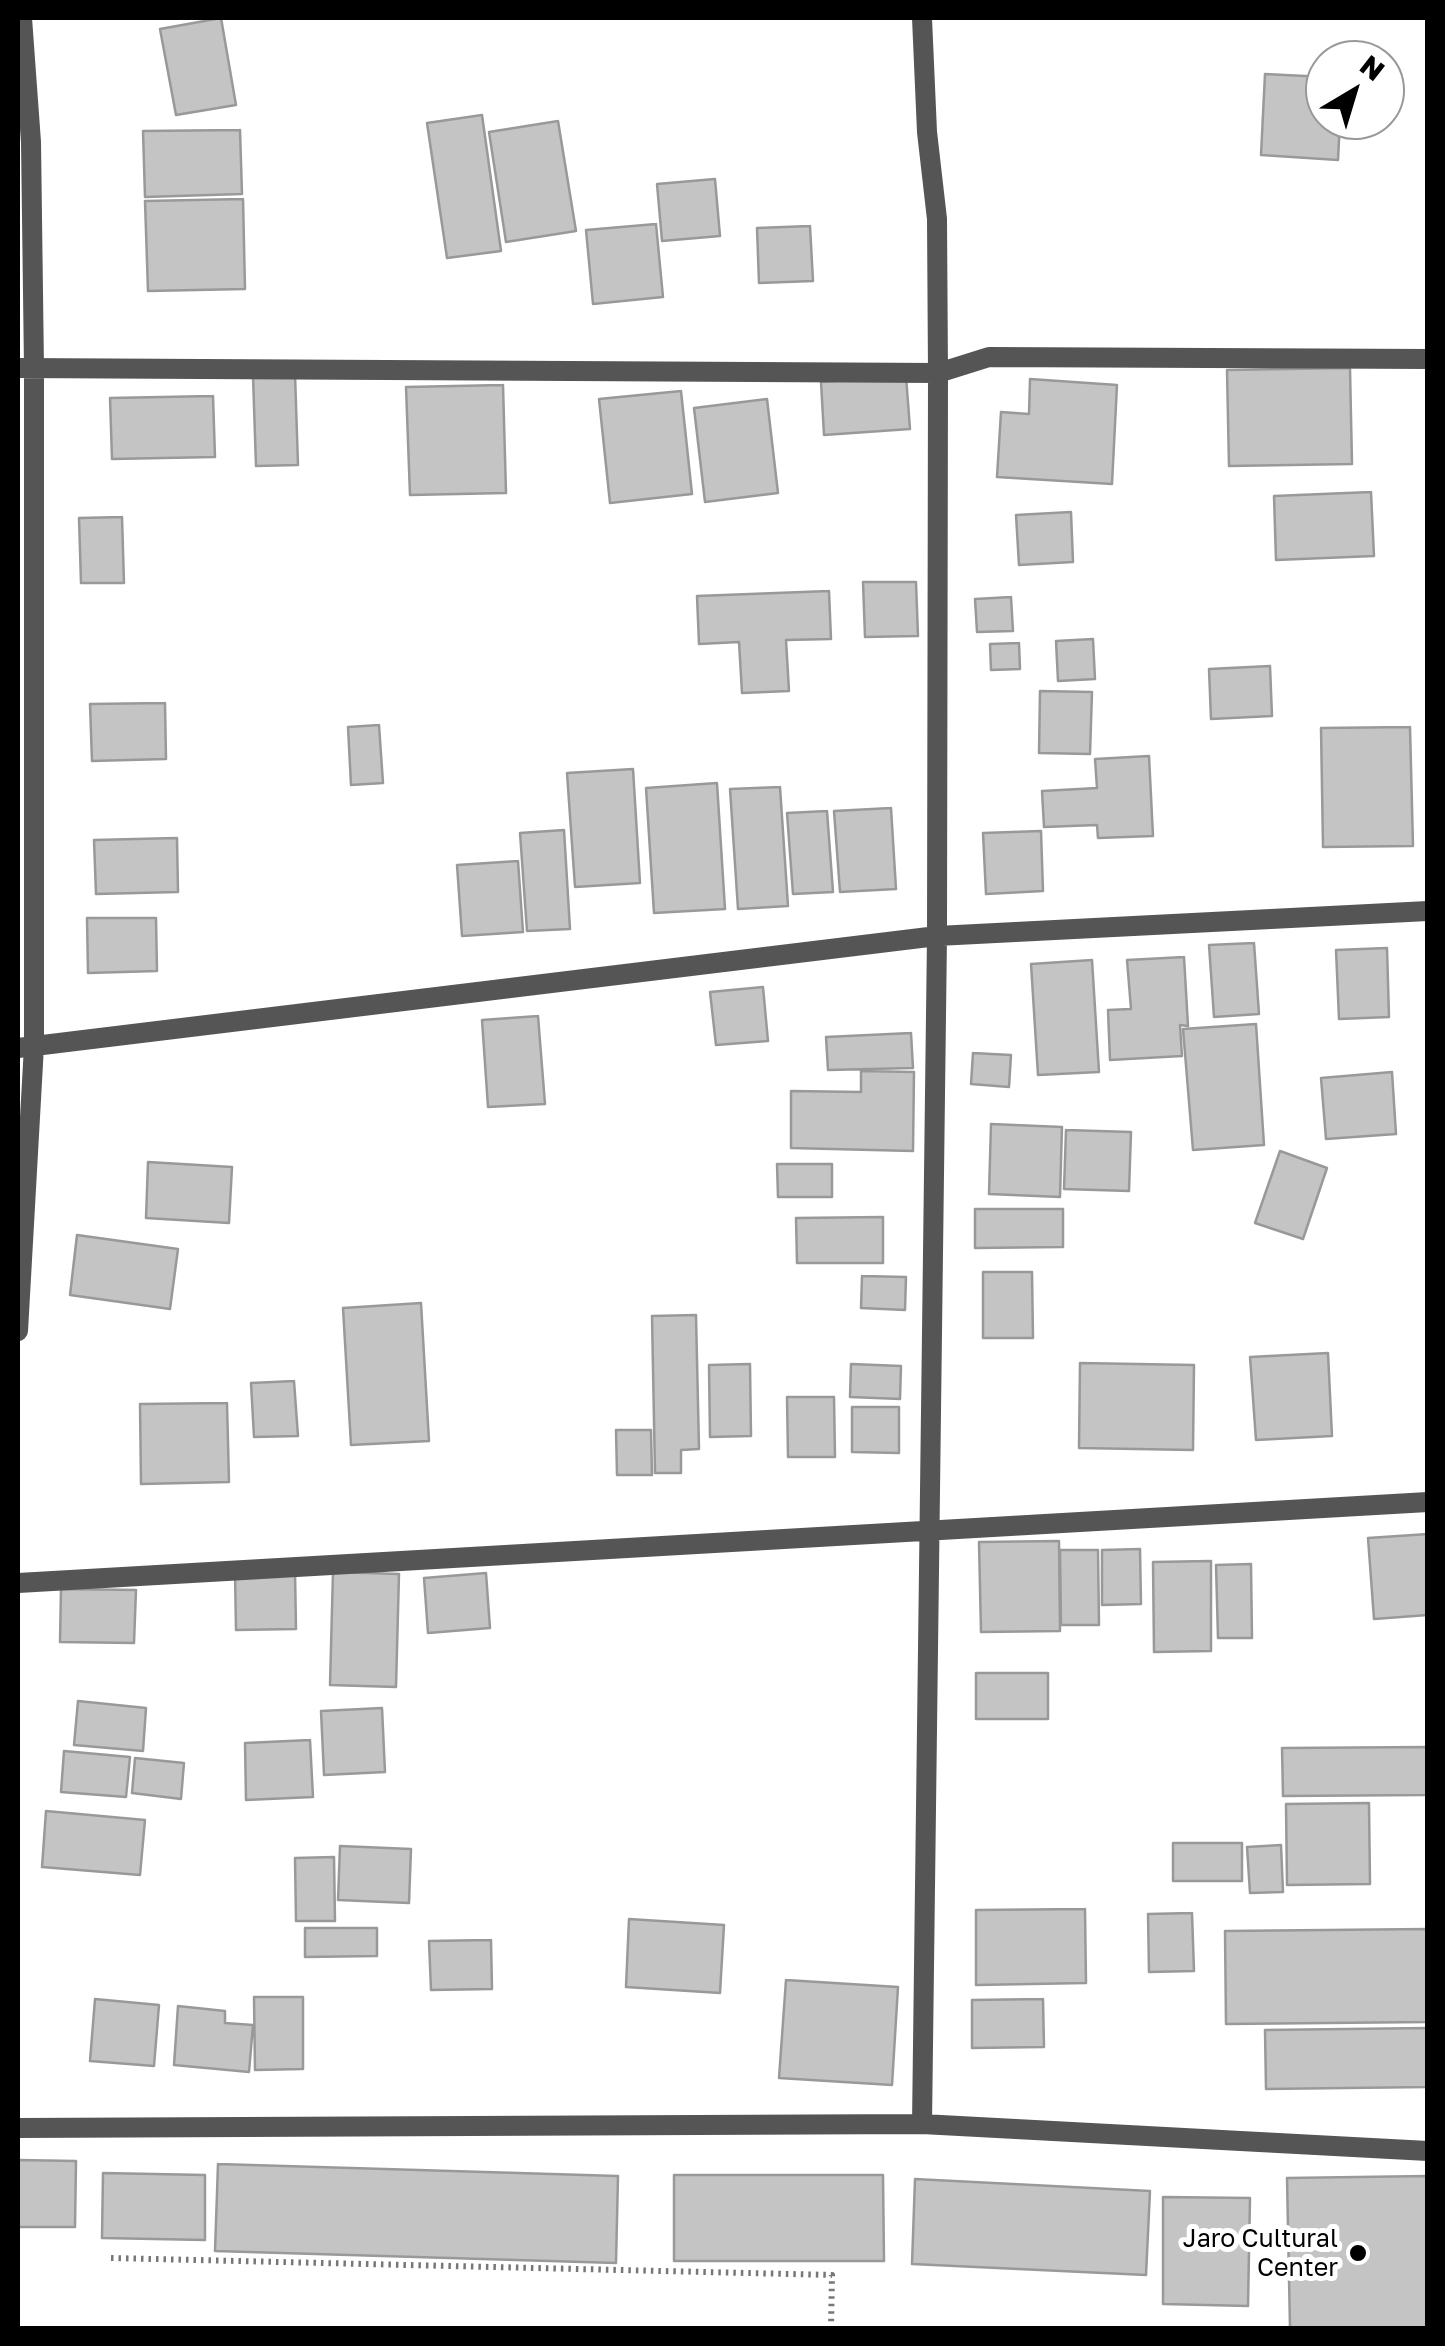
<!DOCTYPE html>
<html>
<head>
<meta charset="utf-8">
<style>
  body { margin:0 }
  #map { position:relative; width:1445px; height:2346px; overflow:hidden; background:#fff; font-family:"Golos Text",sans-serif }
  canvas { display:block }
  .frame { position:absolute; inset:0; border:20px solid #000; pointer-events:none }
  .north { position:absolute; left:1305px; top:40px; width:100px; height:100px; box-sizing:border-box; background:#fff; border:2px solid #999; border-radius:50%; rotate:38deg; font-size:28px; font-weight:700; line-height:40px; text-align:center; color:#000 }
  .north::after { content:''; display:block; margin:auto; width:35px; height:45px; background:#000; clip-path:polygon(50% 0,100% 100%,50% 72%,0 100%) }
</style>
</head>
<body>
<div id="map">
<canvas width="1445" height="2346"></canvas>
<div class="frame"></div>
<div class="north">N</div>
</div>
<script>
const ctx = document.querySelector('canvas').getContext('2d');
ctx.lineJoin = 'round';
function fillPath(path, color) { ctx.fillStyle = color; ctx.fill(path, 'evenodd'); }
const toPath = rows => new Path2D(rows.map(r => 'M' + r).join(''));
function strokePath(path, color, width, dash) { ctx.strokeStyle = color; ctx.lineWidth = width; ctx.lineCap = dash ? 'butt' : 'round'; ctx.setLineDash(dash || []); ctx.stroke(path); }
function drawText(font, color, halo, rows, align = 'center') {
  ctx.font = font + ' "Golos Text",sans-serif'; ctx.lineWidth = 10; ctx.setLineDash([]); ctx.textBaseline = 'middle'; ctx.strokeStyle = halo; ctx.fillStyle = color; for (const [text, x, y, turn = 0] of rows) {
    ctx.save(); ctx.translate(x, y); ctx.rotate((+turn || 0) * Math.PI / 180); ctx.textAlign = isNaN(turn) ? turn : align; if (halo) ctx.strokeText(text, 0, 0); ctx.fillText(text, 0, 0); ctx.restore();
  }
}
const building = toPath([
  [221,18,236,105,176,115,160,29,221,18],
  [1265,74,1325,77,1325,120,1340,120,1338,160,1261,155,1265,74],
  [482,115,501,251,447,258,427,123,482,115],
  [558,121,576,231,506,242,489,132,558,121],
  [240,130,242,194,145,197,143,131,240,130],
  [715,179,720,236,662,241,657,184,715,179],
  [243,199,245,289,148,291,145,201,243,199],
  [656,224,663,297,593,304,586,230,656,224],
  [810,226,813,281,759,283,757,228,810,226],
  [1350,368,1352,464,1229,466,1227,370,1350,368],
  [295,374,298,465,256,466,253,376,295,374],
  [906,376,910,429,824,435,821,382,906,376],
  [1030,379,1117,385,1112,484,997,477,1001,412,1029,414,1030,379],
  [503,385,506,493,410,495,406,387,503,385],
  [681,391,692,494,610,503,599,399,681,391],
  [213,396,215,457,112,459,110,398,213,396],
  [767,399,778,493,705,502,694,408,767,399],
  [1371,492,1374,556,1276,560,1274,496,1371,492],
  [1071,512,1073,562,1019,565,1016,515,1071,512],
  [122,517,124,583,81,583,79,518,122,517],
  [863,582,916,582,918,636,865,637,863,582],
  [829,591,831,639,786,640,789,691,742,693,739,642,699,644,697,596,829,591],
  [1011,597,1013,631,977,632,975,599,1011,597],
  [1093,639,1095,679,1058,681,1056,641,1093,639],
  [1019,643,1020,669,991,670,990,644,1019,643],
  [1270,666,1272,716,1211,719,1209,669,1270,666],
  [1040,691,1092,692,1090,754,1039,753,1040,691],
  [165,703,166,759,92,761,90,704,165,703],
  [379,725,383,783,351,785,348,727,379,725],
  [1410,727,1413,846,1323,847,1321,728,1410,727],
  [1149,756,1153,836,1098,838,1097,825,1044,827,1042,791,1097,788,1095,759,1149,756],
  [633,769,640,883,575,887,567,773,633,769],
  [717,783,725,909,654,913,646,788,717,783],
  [780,787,788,906,738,909,730,789,780,787],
  [891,808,896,889,840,892,834,811,891,808],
  [827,811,833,892,793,894,787,813,827,811],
  [564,830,570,929,527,931,520,833,564,830],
  [1041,831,1043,891,986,894,983,833,1041,831],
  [177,838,178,892,96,894,94,840,177,838],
  [518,861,523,932,462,936,457,865,518,861],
  [87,918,156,918,157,971,88,973,87,918],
  [1254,943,1259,1014,1214,1017,1209,945,1254,943],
  [1387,948,1389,1017,1339,1019,1336,950,1387,948],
  [1184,957,1188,1026,1180,1025,1182,1056,1110,1060,1108,1010,1131,1009,1127,960,1184,957],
  [1092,960,1099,1072,1038,1075,1031,964,1092,960],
  [763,987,768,1041,716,1045,710,992,763,987],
  [538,1016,545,1104,488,1107,482,1020,538,1016],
  [1256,1024,1264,1145,1193,1150,1183,1029,1256,1024],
  [911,1033,913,1068,828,1070,826,1037,911,1033],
  [973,1053,1011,1055,1009,1087,971,1084,973,1053],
  [861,1071,914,1072,913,1151,791,1148,791,1091,861,1092,861,1071],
  [1392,1072,1396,1134,1326,1139,1321,1078,1392,1072],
  [991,1124,1062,1127,1060,1197,989,1194,991,1124],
  [1066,1130,1131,1132,1129,1191,1064,1189,1066,1130],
  [1280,1151,1327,1168,1303,1239,1255,1223,1280,1151],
  [148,1162,232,1167,229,1223,146,1218,148,1162],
  [777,1164,832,1164,832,1197,778,1197,777,1164],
  [975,1209,1063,1209,1063,1247,975,1248,975,1209],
  [883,1217,883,1263,797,1263,796,1218,883,1217],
  [77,1235,178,1249,170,1309,70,1295,77,1235],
  [983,1272,1032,1272,1033,1338,983,1338,983,1272],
  [862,1276,906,1277,905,1310,861,1308,862,1276],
  [421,1303,429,1441,351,1445,343,1308,421,1303],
  [696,1315,699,1449,681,1450,681,1473,655,1473,652,1316,696,1315],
  [1328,1353,1332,1436,1256,1440,1250,1357,1328,1353],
  [1080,1363,1194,1365,1193,1450,1079,1448,1080,1363],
  [750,1364,751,1436,710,1437,709,1365,750,1364],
  [851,1364,901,1366,900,1399,850,1397,851,1364],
  [294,1381,298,1436,254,1437,251,1383,294,1381],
  [787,1397,834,1397,835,1457,788,1457,787,1397],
  [227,1403,229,1482,141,1484,140,1404,227,1403],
  [852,1407,899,1407,899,1453,852,1452,852,1407],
  [616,1430,651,1430,652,1475,617,1475,616,1430],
  [1428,1534,1428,1615,1374,1619,1368,1538,1428,1534],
  [1059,1541,1060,1631,981,1632,979,1542,1059,1541],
  [1140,1549,1141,1604,1102,1605,1102,1550,1140,1549],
  [1060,1550,1098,1550,1099,1625,1061,1625,1060,1550],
  [1211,1561,1211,1651,1154,1652,1153,1562,1211,1561],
  [1251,1564,1252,1638,1218,1638,1216,1565,1251,1564],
  [295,1571,296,1629,236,1630,235,1572,295,1571],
  [333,1572,399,1574,396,1687,330,1685,333,1572],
  [486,1573,490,1628,428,1633,424,1578,486,1573],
  [61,1589,136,1590,134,1643,60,1642,61,1589],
  [976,1673,1048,1673,1048,1719,976,1719,976,1673],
  [78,1701,146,1708,143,1751,74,1745,78,1701],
  [382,1708,385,1772,324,1775,321,1711,382,1708],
  [310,1740,313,1797,246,1800,245,1743,310,1740],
  [1428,1747,1428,1795,1283,1796,1282,1748,1428,1747],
  [64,1751,130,1757,126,1797,61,1792,64,1751],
  [135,1758,184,1763,181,1799,132,1793,135,1758],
  [1369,1803,1370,1884,1287,1885,1286,1804,1369,1803],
  [46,1811,145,1820,140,1875,42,1867,46,1811],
  [1173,1843,1242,1843,1242,1881,1173,1881,1173,1843],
  [1281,1845,1283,1892,1250,1893,1247,1847,1281,1845],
  [340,1846,411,1849,409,1903,338,1900,340,1846],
  [334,1857,335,1921,296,1921,295,1858,334,1857],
  [1085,1909,1086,1983,976,1985,976,1910,1085,1909],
  [1192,1913,1194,1971,1149,1972,1148,1914,1192,1913],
  [629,1919,724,1925,720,1993,626,1987,629,1919],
  [305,1928,377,1928,377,1956,305,1957,305,1928],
  [1427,1929,1428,2022,1226,2024,1225,1931,1427,1929],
  [491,1940,492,1989,431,1990,429,1941,491,1940],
  [786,1980,898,1987,892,2085,779,2078,786,1980],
  [254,1997,303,1997,303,2069,255,2070,254,1997],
  [95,1999,159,2005,154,2066,90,2061,95,1999],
  [1043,1999,1044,2047,972,2048,972,2000,1043,1999],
  [178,2006,225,2011,225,2023,253,2025,249,2072,174,2065,178,2006],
  [1428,2028,1428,2087,1266,2089,1265,2030,1428,2028],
  [18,2160,76,2161,75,2227,18,2227,18,2160],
  [218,2164,618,2176,616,2263,215,2251,218,2164],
  [103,2173,205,2175,205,2240,102,2238,103,2173],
  [674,2175,883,2175,884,2261,674,2261,674,2175],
  [1428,2176,1428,2328,1290,2328,1287,2178,1428,2176],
  [915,2179,1150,2191,1146,2275,912,2264,915,2179],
  [1163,2197,1250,2198,1248,2306,1163,2304,1163,2197]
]);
fillPath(building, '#c4c4c4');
strokePath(building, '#999', 2.5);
strokePath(toPath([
  [111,2258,832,2275,831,2328]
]), '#777', 6, [2.5, 5]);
strokePath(toPath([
  [18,368,938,373,989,357,1428,359],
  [18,1048,937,936,1428,911],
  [18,1331,34,1046,34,368,31,142,22,18],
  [18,1583,1428,1502],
  [922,2124,937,936,938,373,937,219,927,132,922,18],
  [18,2128,922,2124,1428,2151]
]), '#555', 20);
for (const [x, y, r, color] of [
  [1358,2253,10,"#000"]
]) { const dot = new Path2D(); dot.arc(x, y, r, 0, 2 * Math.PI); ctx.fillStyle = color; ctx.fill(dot); strokePath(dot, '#fff', 4); }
drawText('25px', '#000', '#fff', [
  ["Jaro Cultural",1338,2239],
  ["Center",1338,2268]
], 'right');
</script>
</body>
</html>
